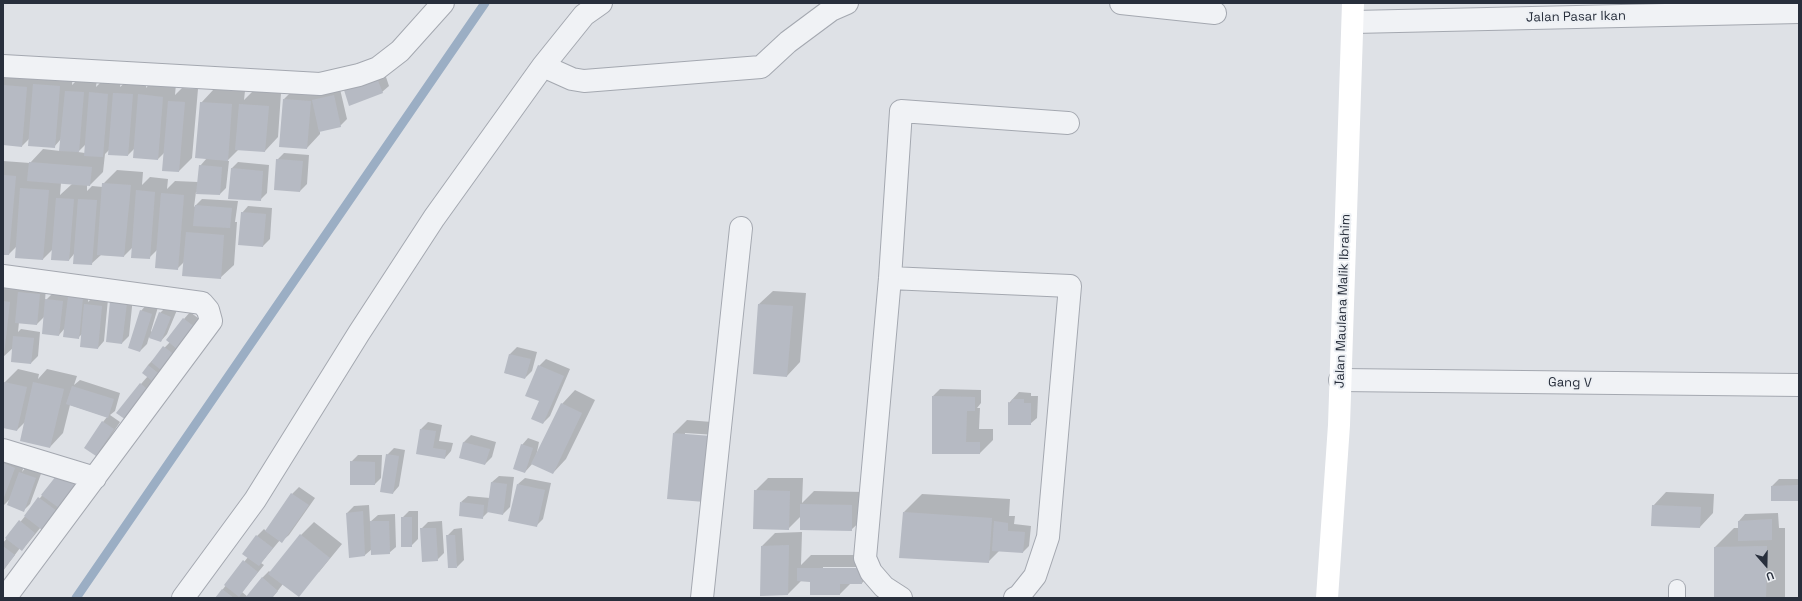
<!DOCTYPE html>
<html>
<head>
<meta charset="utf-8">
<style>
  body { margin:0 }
  #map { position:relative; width:1802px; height:601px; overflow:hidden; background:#dee1e6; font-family:"Space Grotesk",sans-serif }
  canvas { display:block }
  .frame { position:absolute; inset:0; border:4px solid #282f3c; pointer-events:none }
  .north { position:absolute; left:1746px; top:545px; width:40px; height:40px; -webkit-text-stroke:3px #edf0f4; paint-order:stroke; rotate:160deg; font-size:11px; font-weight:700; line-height:16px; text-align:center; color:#282f3c }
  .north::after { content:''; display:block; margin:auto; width:14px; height:18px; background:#282f3c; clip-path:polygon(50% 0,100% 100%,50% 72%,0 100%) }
</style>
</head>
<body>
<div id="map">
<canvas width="1802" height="601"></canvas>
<div class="frame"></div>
<div class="north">U</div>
</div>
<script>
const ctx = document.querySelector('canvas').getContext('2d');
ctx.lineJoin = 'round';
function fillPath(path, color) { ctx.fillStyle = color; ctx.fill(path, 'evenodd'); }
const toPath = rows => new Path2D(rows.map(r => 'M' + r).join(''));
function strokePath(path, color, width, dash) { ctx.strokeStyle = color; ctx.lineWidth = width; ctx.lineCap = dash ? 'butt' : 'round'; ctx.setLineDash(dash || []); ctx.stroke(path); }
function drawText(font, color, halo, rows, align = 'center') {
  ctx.font = font + ' "Space Grotesk",sans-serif'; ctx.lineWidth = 4; ctx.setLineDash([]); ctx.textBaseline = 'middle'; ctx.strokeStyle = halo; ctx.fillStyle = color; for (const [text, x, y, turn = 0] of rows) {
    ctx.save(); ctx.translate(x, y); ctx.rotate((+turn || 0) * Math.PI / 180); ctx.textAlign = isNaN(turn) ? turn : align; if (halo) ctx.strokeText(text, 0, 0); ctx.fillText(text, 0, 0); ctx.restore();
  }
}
fillPath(toPath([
  [384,71,389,86,382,92,345,90,351,83],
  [3,72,73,73,72,85,79,78,97,79,96,87,104,79,121,81,120,87,128,80,146,81,146,88,152,81,176,84,175,95,182,88,198,89,192,158,179,171,165,152,158,159,134,149,128,155,110,149,105,154,103,172,90,185,87,185,87,191,92,186,103,187,103,184,117,170,143,172,142,185,150,177,168,179,167,189,175,181,198,182,200,166,207,158,201,103,214,89,245,91,244,100,253,91,281,93,278,137,265,151,239,149,227,161,229,161,226,188,220,194,196,192,194,207,202,199,238,201,235,222,237,222,234,265,220,278,185,261,177,269,157,250,149,258,132,248,124,256,101,255,91,264,74,254,69,260,53,249,43,259,16,247,9,254,3,254,3,161,30,163,43,149,60,151,61,139,54,147,30,138,22,146,3,144],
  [86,144,85,153,78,152],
  [61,183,72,184,60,195],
  [297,86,340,89,347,119,340,126,320,130,320,134,307,148,284,99],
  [284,153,309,155,307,184,300,191,277,160],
  [238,162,269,165,267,193,260,200,231,169],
  [248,206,272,208,270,239,263,246,242,213],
  [3,287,46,287,45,301,53,293,69,294,69,297,75,291,89,292,88,302,92,298,108,299,104,341,98,348,82,334,78,338,65,328,59,335,45,316,37,324,19,322,18,332,21,329,40,332,38,356,31,363,13,348,3,357],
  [773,291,806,293,800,362,787,376,759,304],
  [118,295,133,297,129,336,122,343],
  [147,304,158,307,151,331,152,332,160,313,167,306,177,310,167,334,161,341,149,337,147,344,140,351,141,311],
  [190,312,206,324,135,414,141,384,148,376,148,365,170,342,184,319],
  [517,347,537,352,532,371,525,378,505,373,510,354],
  [546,359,570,369,550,416,543,423,540,401,539,366],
  [18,369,39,374,38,379,47,369,77,376,74,385,80,380,120,393,115,411,110,415,120,422,103,448,96,455,103,422,107,417,70,405,63,433,50,447,26,421,17,430,3,427,3,389,5,382],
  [940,389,981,390,981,403,977,408,980,408,979,429,993,429,993,440,980,453,933,453,933,396],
  [575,390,595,400,566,459,553,473,533,463,525,472,522,445,528,438,539,442,536,457,562,404],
  [1019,392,1031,393,1031,396,1038,396,1037,418,1030,424,1009,403],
  [687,420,724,423,718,488,674,433],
  [685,433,716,435,716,437,685,435],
  [428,422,442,425,439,441,453,443,451,451,445,458,417,453,421,429],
  [471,435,496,442,492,457,485,464,460,458,464,442],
  [394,448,405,450,399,486,393,493,387,455],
  [3,454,28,455,22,472,27,466,42,471,30,504,24,510,10,499,3,506],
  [358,455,382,455,381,478,375,484,351,462],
  [499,476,514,477,510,507,503,514,489,511,482,518,461,502,468,496,490,498,492,482],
  [525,478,551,483,543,519,536,526,518,484],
  [768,478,803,478,802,503,814,491,865,492,865,517,851,530,801,516,788,529,755,491],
  [1779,479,1799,479,1798,500,1772,486],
  [299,487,315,498,289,535,282,541,280,540,261,563,264,565,242,592,248,597,262,578,269,571,271,573,301,535,314,522,342,544,319,572,283,584,272,598,216,598,248,557,244,554,257,536,264,529,266,531,292,494],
  [45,492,67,507,41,527,28,543,22,550,20,548,3,571,3,543],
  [1666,492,1714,494,1713,513,1700,527,1653,506],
  [922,494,1010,499,1009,516,1015,516,1014,524,1031,526,1029,546,1023,552,1000,550,988,562,904,512],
  [369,505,370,522,378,515,395,514,396,547,389,553,372,549,365,555,350,557,347,513,354,506],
  [409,511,418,511,418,539,411,546,402,518],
  [1778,513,1779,528,1785,528,1785,598,1715,598,1715,547,1734,528,1739,528,1739,521,1745,514],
  [442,521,444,553,437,560,421,529,428,522],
  [462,528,464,560,457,567,447,536,454,529],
  [802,532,801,565,811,555,875,555,875,570,862,583,851,583,840,594,811,581,801,581,788,594,761,595,762,546,775,533],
  [823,567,868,567,868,569,823,569]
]), '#0003');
strokePath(toPath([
  [76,598,485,3]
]), '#9baec4', 9);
fillPath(toPath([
  [377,78,383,93,349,106,344,90],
  [33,84,60,86,55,148,28,146],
  [3,85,27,87,22,147,3,145],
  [65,91,84,92,79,152,59,151],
  [89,92,108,94,103,157,84,156],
  [113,93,133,94,128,156,108,155],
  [138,94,163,97,158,160,133,158],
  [334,95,341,127,319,132,312,100],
  [283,99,311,101,307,149,279,147],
  [168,101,185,102,179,172,162,171],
  [200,102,232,104,228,161,195,158],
  [239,104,269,106,265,152,235,150],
  [276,159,303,161,300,192,274,190],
  [29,162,92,167,90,186,27,181],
  [199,165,222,167,220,195,196,194],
  [231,168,263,171,261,201,228,199],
  [3,175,16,176,9,255,3,255],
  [102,183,131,185,124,257,97,255],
  [20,188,49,190,43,260,15,258],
  [136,190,155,192,150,259,131,258],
  [161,193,184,195,178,270,155,268],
  [56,198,74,199,69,261,51,260],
  [78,199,97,200,92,265,73,264],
  [195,205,232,208,230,228,193,226],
  [241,212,266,214,263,247,238,245],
  [186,232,224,235,221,279,182,276],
  [18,292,40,294,37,325,15,323],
  [68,297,83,298,79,339,63,337],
  [45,299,63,301,59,336,42,334],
  [3,301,10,302,4,355,3,355],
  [110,301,127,303,122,344,106,342],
  [84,304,102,306,98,349,80,347],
  [758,304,793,306,787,377,753,374],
  [140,310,152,314,140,352,128,348],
  [159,312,171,317,161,342,149,338],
  [183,318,200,331,183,354,166,340],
  [13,336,34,338,31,364,11,362],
  [163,346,179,358,166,374,151,362],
  [509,354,531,359,525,379,504,373],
  [148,365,162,376,156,384,142,373],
  [538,365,564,376,543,424,531,419,539,401,525,396],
  [4,382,27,387,17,431,3,428],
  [33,382,64,389,50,448,20,441],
  [140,383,152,393,129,422,116,413],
  [72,386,114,399,108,418,66,404],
  [932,396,975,397,975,411,967,411,966,442,980,442,980,454,932,454],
  [1012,399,1024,399,1024,403,1031,403,1031,425,1008,425,1008,402,1011,403],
  [561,403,582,413,553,474,531,464],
  [102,421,114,429,96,456,84,448],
  [420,429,436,431,433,448,446,450,445,459,416,454],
  [673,433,711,436,705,502,667,499],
  [463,442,490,449,485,465,459,458],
  [521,444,533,448,525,473,513,469],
  [386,454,399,456,393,494,380,492],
  [350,461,375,462,375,485,350,485],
  [3,463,15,468,3,500],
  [60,471,78,483,59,508,41,495],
  [19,472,36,478,24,512,7,505],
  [491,482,507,484,503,515,487,512],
  [517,484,545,490,537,527,508,521],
  [1798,485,1798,501,1771,501,1771,486],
  [754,490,790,491,789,530,753,529],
  [291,493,309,505,282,543,265,531],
  [38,497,61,514,46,533,24,516],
  [460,502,484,505,483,519,459,516],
  [800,504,852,505,852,531,800,530],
  [1652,505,1701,507,1700,528,1651,526],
  [363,511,365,556,349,558,346,513],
  [903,512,992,518,989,563,899,558],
  [401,517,412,517,412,547,401,547],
  [1772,519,1772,540,1738,541,1738,521],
  [19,520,35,533,22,551,5,538],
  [370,521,389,521,390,554,371,555],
  [994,521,1008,523,1008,531,1025,532,1023,553,992,551],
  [420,528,436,528,438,561,422,562],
  [300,534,330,558,299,597,268,574],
  [256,535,273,548,259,566,242,554],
  [446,535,455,535,457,568,448,568],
  [789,545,788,595,760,596,761,546],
  [3,546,15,555,3,570],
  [1767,546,1766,598,1714,598,1714,547],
  [243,560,258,572,239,597,224,585],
  [797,568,862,568,862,584,840,584,840,595,810,595,810,582,797,581],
  [262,577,278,591,272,598,245,598],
  [222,589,234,598,215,598]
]), '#b6bac3');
const service = toPath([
  [1677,598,1677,588]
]);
const minor = toPath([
  [1121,3,1215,13],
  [1354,22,1799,12],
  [3,66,320,84,359,75,378,68,400,51,443,3],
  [543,66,572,79,584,81,761,67,788,42,831,10,847,3],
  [3,276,202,303,208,310,211,321,5,598],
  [890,278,1070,286,1048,537,1035,576,1019,596,1015,598],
  [1340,380,1799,385],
  [3,450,95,478],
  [183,598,255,500,359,333,434,218,543,66,584,15,601,3],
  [702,598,741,228],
  [901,598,884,587,871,572,865,558,890,278,901,111,1068,123]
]);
strokePath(service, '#a4a8b0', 18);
strokePath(minor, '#a4a8b0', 24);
strokePath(service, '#f0f2f5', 16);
strokePath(minor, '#f0f2f5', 22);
strokePath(toPath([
  [1327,598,1339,425,1353,3]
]), '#fff', 22);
drawText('13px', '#282f3c', '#edf0f4', [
  ["Jalan Pasar Ikan",1576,17,-1],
  ["Jalan Maulana Malik Ibrahim",1343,301,-88],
  ["Gang V",1570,383,1]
]);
</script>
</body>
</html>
